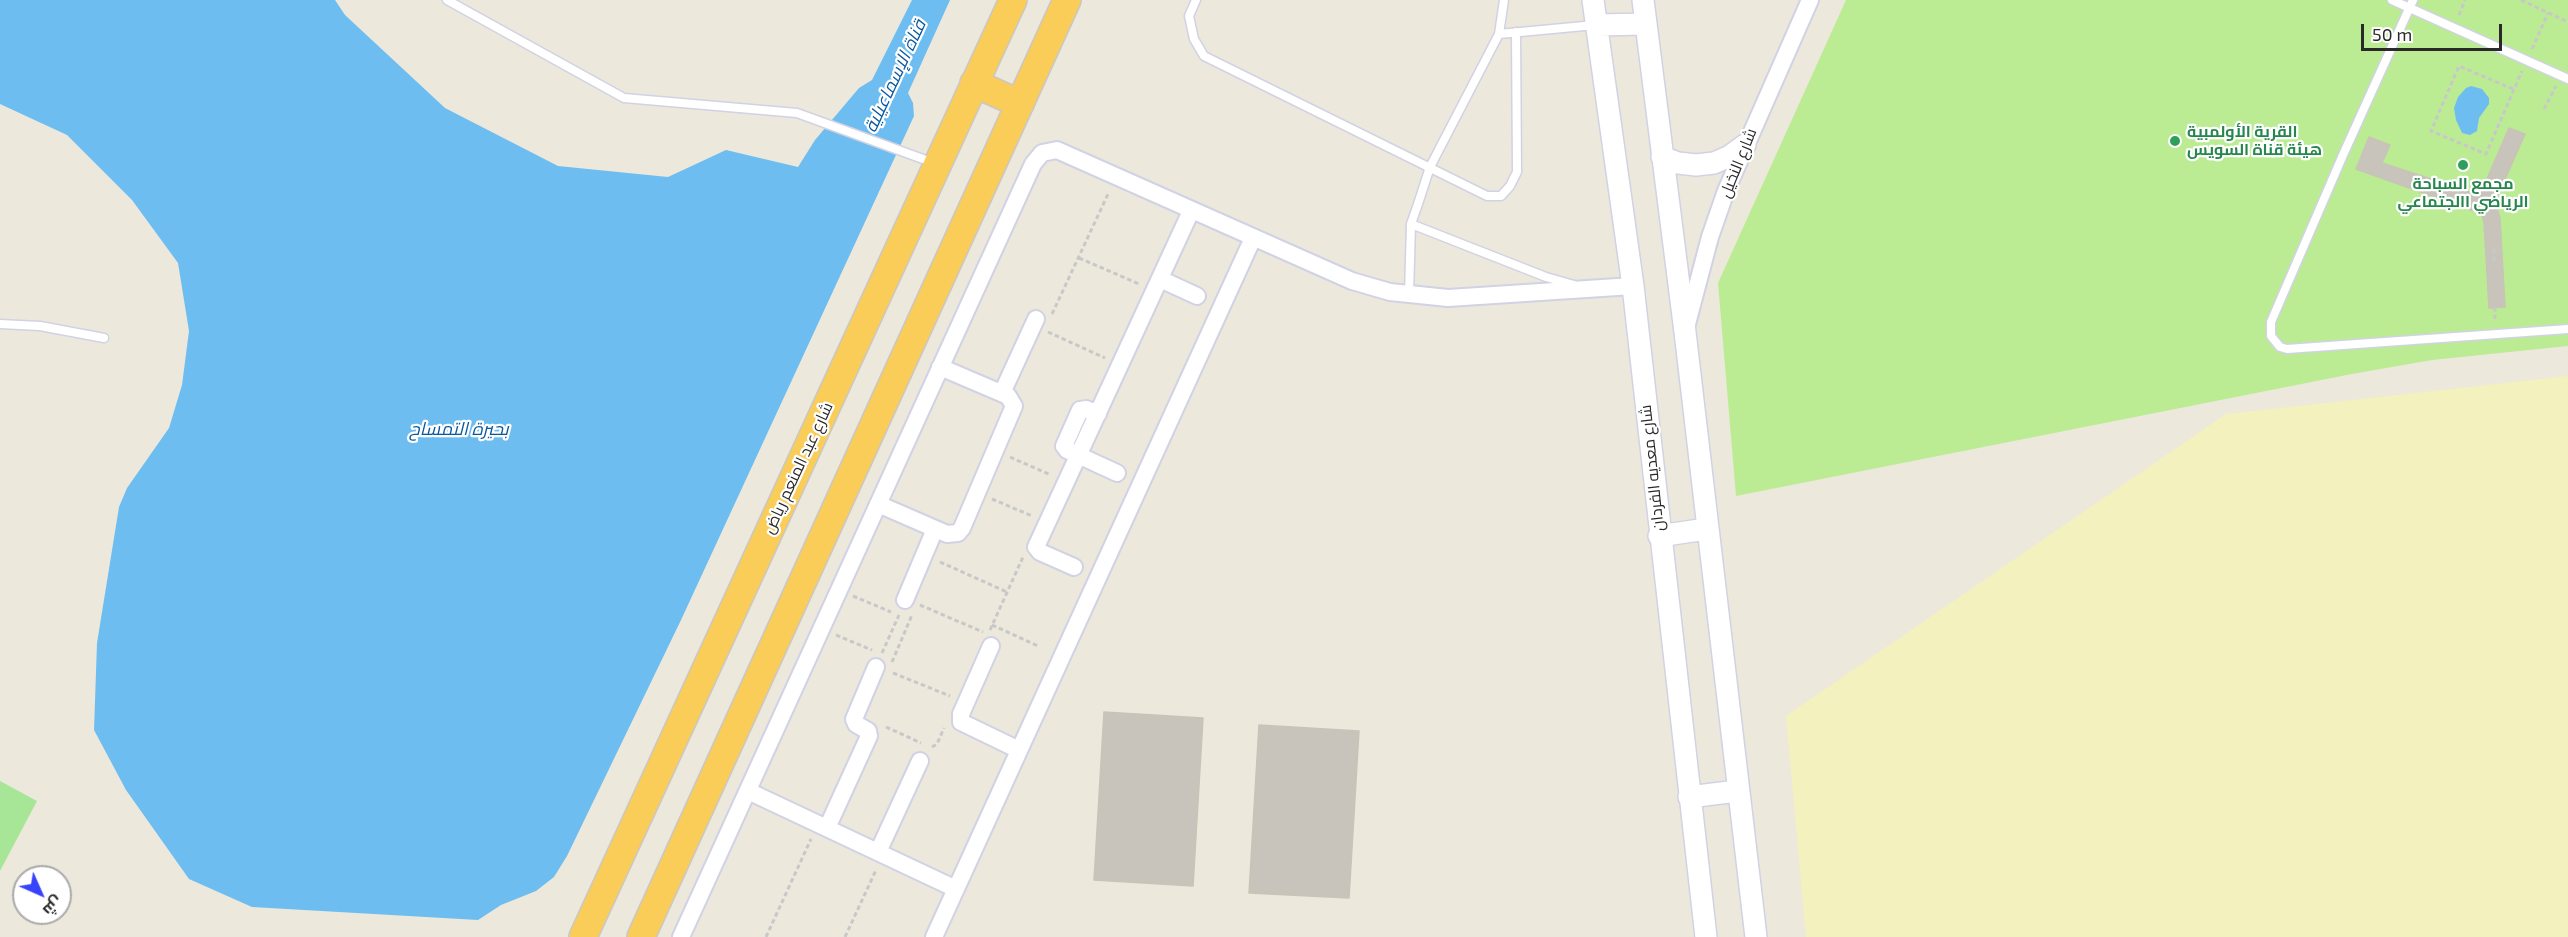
<!DOCTYPE html>
<html>
<head>
<meta charset="utf-8">
<style>
  body { margin:0 }
  #map { position:relative; width:2568px; height:937px; overflow:hidden; background:#ede8dc; font-family:"Exo 2",Cairo,sans-serif }
  canvas { display:block }
  .north { position:absolute; left:12px; top:865px; width:60px; height:60px; box-sizing:border-box; background:#fff; border:2px solid #aaa; border-radius:50%; rotate:135deg; font-size:16px; font-weight:700; line-height:24px; text-align:center; color:#2a2a2a }
  .north::after { content:''; display:block; margin:auto; width:21px; height:27px; background:#3843fe; clip-path:polygon(50% 0,100% 100%,50% 72%,0 100%) }
  .scale { position:absolute; left:2361px; top:24px; width:141px; height:27px; box-sizing:border-box; border:3px solid #2a2a2a; border-top:0; padding-left:8px; font-size:18px; line-height:21px; white-space:nowrap; color:#2a2a2a; -webkit-text-stroke:4px #fff; paint-order:stroke }
</style>
</head>
<body>
<div id="map">
<canvas width="2568" height="937"></canvas>
<div class="north">ش</div>
<div class="scale">50 m</div>
</div>
<script>
const ctx = document.querySelector('canvas').getContext('2d');
ctx.lineJoin = 'round';
function fillPath(path, color) { ctx.fillStyle = color; ctx.fill(path, 'evenodd'); }
const toPath = rows => new Path2D(rows.map(r => 'M' + r).join(''));
function strokePath(path, color, width, dash) { ctx.strokeStyle = color; ctx.lineWidth = width; ctx.lineCap = dash ? 'butt' : 'round'; ctx.setLineDash(dash || []); ctx.stroke(path); }
function drawText(font, color, halo, rows, align = 'center') {
  ctx.font = font + ' "Exo 2",Cairo,sans-serif'; ctx.lineWidth = 4.5; ctx.setLineDash([]); ctx.textBaseline = 'middle'; ctx.strokeStyle = halo; ctx.fillStyle = color; for (const [text, x, y, turn = 0] of rows) {
    ctx.save(); ctx.translate(x, y); ctx.rotate((+turn || 0) * Math.PI / 180); ctx.textAlign = isNaN(turn) ? turn : align; if (halo) ctx.strokeText(text, 0, 0); ctx.fillText(text, 0, 0); ctx.restore();
  }
}
fillPath(toPath([
  [0,781,37,801,0,871]
]), '#a7e597');
fillPath(toPath([
  [2568,376,2568,937,1806,937,1786,716,2226,414]
]), '#f3f1be');
fillPath(toPath([
  [1846,0,2568,0,2568,346,2432,360,2352,374,1736,496,1718,283]
]), '#bbec93');
fillPath(toPath([
  [0,0,335,0,345,15,445,108,558,166,668,177,726,150,798,167,815,140,859,88,872,80,912,0,950,0,908,93,913,103,914,116,681,620,567,856,554,877,536,891,501,905,478,920,252,907,189,879,126,790,94,730,97,643,119,507,127,488,169,428,182,385,189,331,178,263,132,200,67,135,0,104],
  [2471,86,2482,89,2489,98,2489,104,2479,118,2477,131,2470,135,2462,133,2456,120,2454,108,2458,97,2466,88]
]), '#6dbdf1');
const building = toPath([
  [2509,128,2525,134,2495,202,2500,218,2505,307,2489,308,2484,223,2482,214,2356,169,2369,137,2390,145,2382,163,2480,195,2509,128],
  [1104,712,1203,718,1193,886,1094,880,1104,712],
  [1259,725,1359,731,1349,898,1249,893,1259,725]
]);
fillPath(building, '#c8c4bc');
strokePath(building, '#c8c4b6', 1.5);
const service = toPath([
  [447,0,624,98,797,113,934,163],
  [1196,0,1189,16,1194,39,1204,56,1487,196,1501,196,1510,186,1517,172,1516,32],
  [2392,0,2568,79],
  [2413,0,2343,155,2271,322,2271,336,2280,347,2287,349,2568,329],
  [1499,34,1595,25],
  [1411,224,1546,277,1574,285],
  [1409,295,1411,224,1419,201,1430,167,1499,34,1504,0],
  [0,324,40,326,104,338]
]);
const minor = toPath([
  [1160,279,1197,296],
  [1687,324,1710,237,1726,191,1810,0],
  [1002,393,1036,319],
  [1098,414,1086,409,1080,410,1064,446,1067,450,1117,473],
  [878,504,947,534,958,533,962,528,1014,406,1008,396,940,367],
  [1074,567,1040,552,1036,547,1191,211],
  [905,600,935,529],
  [991,646,961,714,961,722,1019,750],
  [748,791,956,889],
  [827,828,869,736,868,731,856,724,854,719,876,667],
  [878,852,920,761],
  [681,937,1033,164,1042,153,1057,150,1352,281,1390,292,1448,298,1633,286],
  [934,937,1253,238]
]);
const tertiary = toPath([
  [1593,0,1633,286,1706,937],
  [1643,0,1685,332,1756,937],
  [1596,25,1646,24],
  [1662,157,1678,163,1696,165,1714,163,1730,156,1745,145],
  [1659,536,1706,529],
  [1689,797,1737,791]
]);
const trunk = toPath([
  [974,83,1020,104],
  [583,937,1013,0],
  [641,937,1067,0]
]);
strokePath(service, '#d1d2e4', 11);
strokePath(minor, '#d1d2e4', 20);
strokePath(tertiary, '#d1d2e4', 24);
strokePath(trunk, '#c8c8c8', 30);
strokePath(toPath([
  [2521,0,2568,22],
  [2459,15,2465,0],
  [2532,49,2548,13],
  [2513,89,2459,66,2431,131,2486,154,2522,71],
  [2544,109,2556,86],
  [2433,186,2454,193],
  [2494,249,2494,261],
  [1079,258,1139,284],
  [2495,307,2495,320],
  [1052,314,1109,192],
  [1048,332,1105,358],
  [1010,457,1051,475],
  [992,499,1032,516],
  [940,562,1007,592],
  [853,596,891,612],
  [920,605,983,632],
  [992,625,1038,646],
  [990,630,1023,557],
  [836,635,872,650],
  [882,653,899,615],
  [892,662,912,615],
  [893,673,950,696],
  [886,727,921,743],
  [932,747,937,744,944,728],
  [766,937,811,839],
  [845,937,876,870]
]), '#c8c8c8', 3, [4.5, 3]);
strokePath(service, '#fff', 8);
strokePath(minor, '#fff', 16);
strokePath(tertiary, '#fff', 21);
strokePath(trunk, '#facc58', 27);
for (const [x, y, r, color] of [
  [2175,141,6,"#2e9e5b"],
  [2463,165,6,"#2e9e5b"]
]) { const dot = new Path2D(); dot.arc(x, y, r, 0, 2 * Math.PI); ctx.fillStyle = color; ctx.fill(dot); strokePath(dot, '#fff', 2); }
drawText('bold 16px', '#27864d', '#fff', [
  ["القرية الأولمبية",2187,132],
  ["هيئة قناة السويس",2187,150],
  ["مجمع السباحة",2463,184,"center"],
  ["الرياضي االجتماعي",2463,202,"center"]
], 'left');
drawText('16px', '#2a2a2a', '#fff', [
  ["شارع النخيل",1738,163,-68],
  ["شارع عبد المنعم رياض",798,468,-65],
  ["شارع معديه الفردان",1652,468,-96]
]);
drawText('italic 18px', '#0a589e', '#fff', [
  ["قناة الإسماعيلية",895,76,-65],
  ["بحيرة التمساح",459,429]
]);
</script>
</body>
</html>
